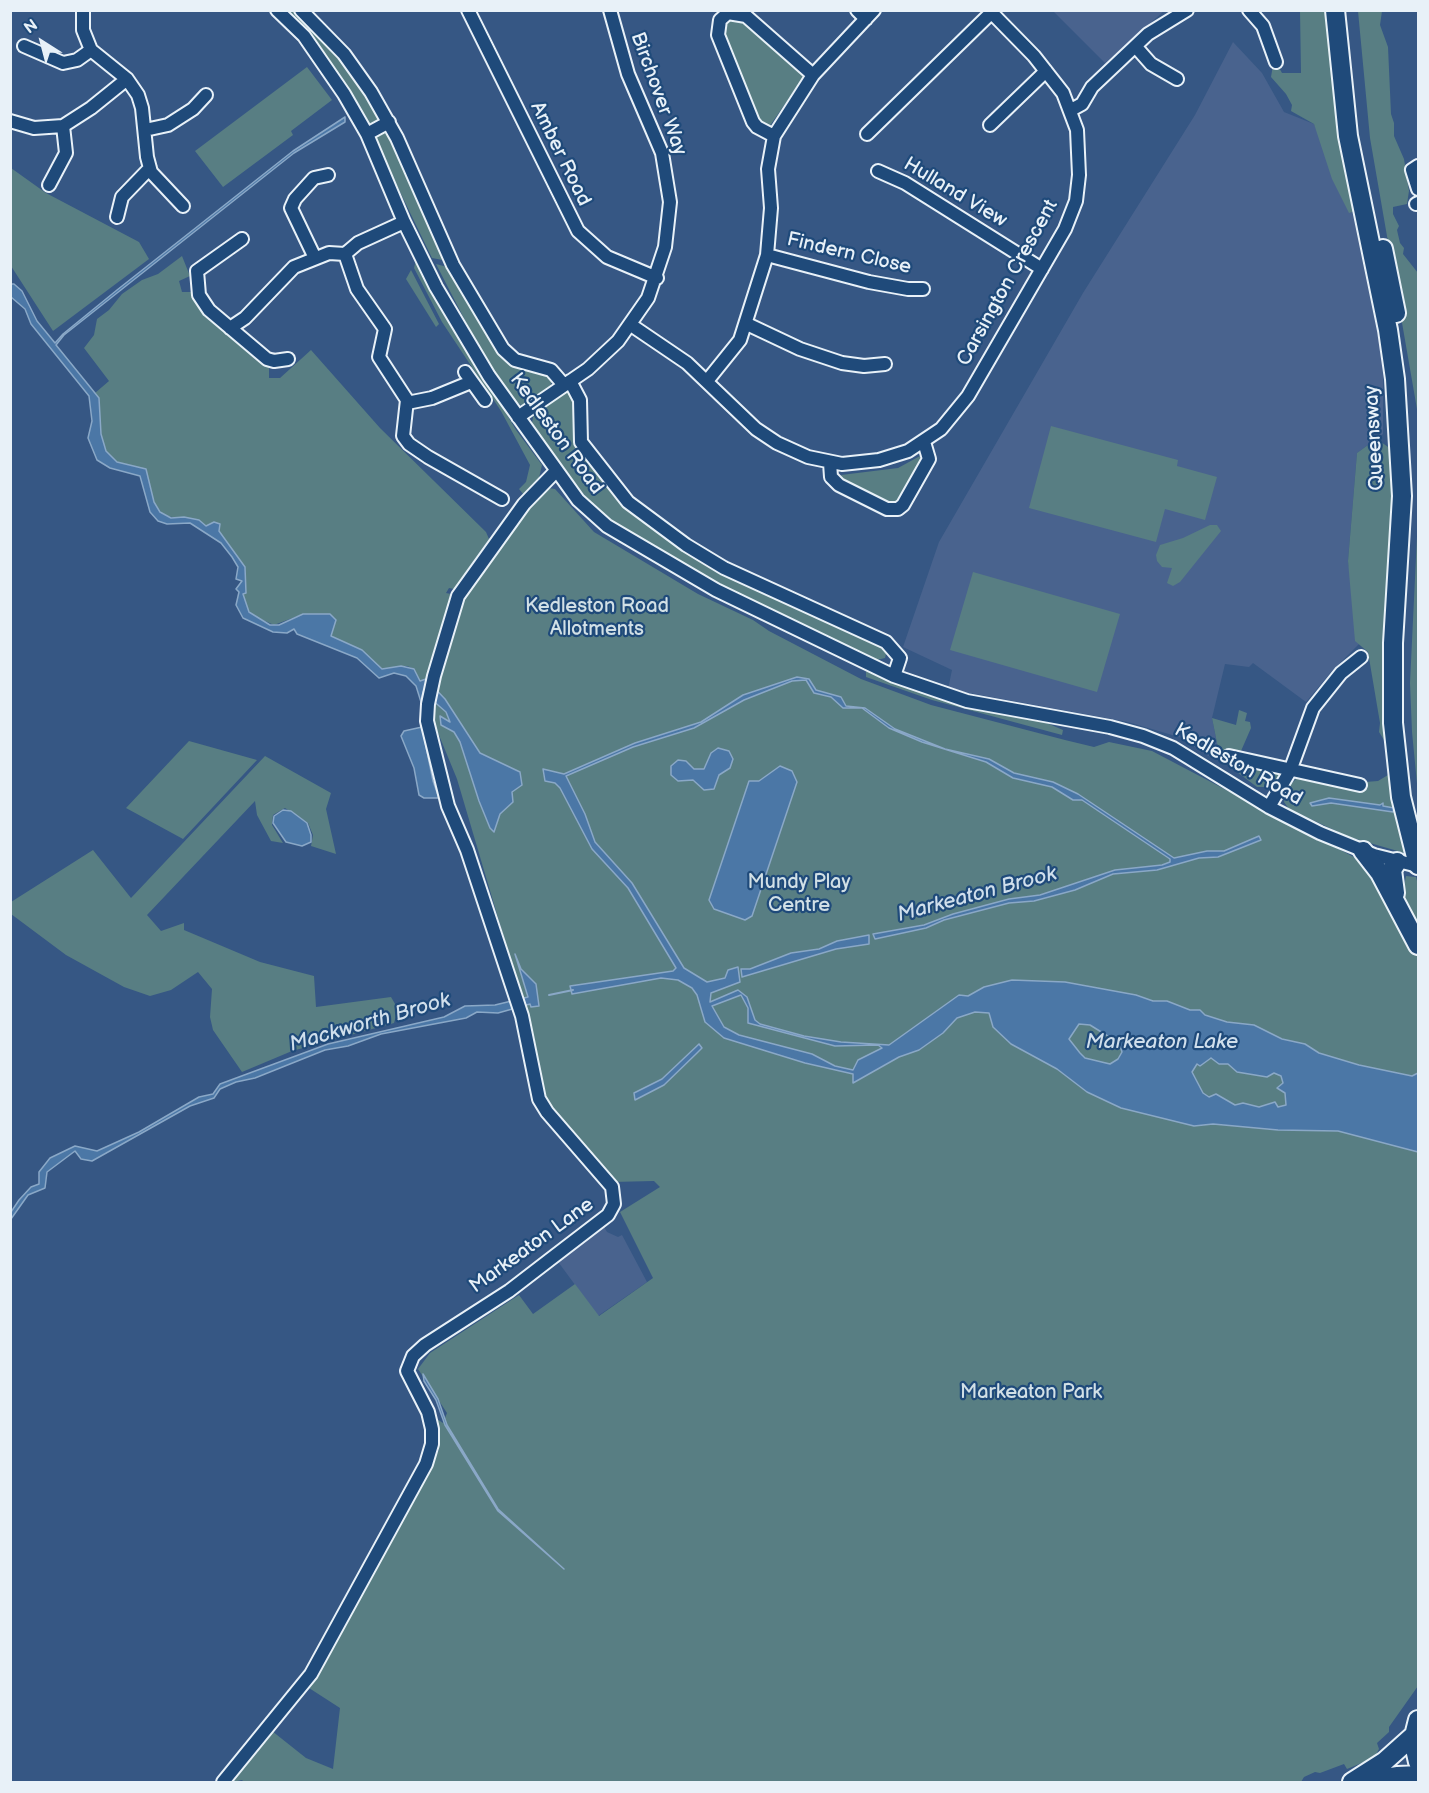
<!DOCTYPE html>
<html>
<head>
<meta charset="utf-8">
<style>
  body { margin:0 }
  #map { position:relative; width:1429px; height:1793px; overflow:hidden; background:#365784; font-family:"Balsamiq Sans",sans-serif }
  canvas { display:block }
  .frame { position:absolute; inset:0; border:12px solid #e8f1f8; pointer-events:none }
  .north { position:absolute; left:12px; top:12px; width:60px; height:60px; -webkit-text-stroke:4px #1f4a7a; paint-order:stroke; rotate:324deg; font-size:16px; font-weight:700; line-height:24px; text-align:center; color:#e8f1f8 }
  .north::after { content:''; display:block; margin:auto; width:21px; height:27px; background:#e8f1f8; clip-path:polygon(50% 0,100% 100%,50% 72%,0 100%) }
</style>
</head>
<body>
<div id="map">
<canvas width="1429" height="1793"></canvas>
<div class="frame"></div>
<div class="north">N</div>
</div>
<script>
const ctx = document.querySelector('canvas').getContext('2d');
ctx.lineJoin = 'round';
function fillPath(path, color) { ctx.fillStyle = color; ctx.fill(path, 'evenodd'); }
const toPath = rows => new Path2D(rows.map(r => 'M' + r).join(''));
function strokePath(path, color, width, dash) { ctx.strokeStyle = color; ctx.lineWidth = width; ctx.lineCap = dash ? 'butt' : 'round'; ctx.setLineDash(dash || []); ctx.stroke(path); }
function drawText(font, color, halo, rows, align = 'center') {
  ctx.font = font + ' "Balsamiq Sans",sans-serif'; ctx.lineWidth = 4.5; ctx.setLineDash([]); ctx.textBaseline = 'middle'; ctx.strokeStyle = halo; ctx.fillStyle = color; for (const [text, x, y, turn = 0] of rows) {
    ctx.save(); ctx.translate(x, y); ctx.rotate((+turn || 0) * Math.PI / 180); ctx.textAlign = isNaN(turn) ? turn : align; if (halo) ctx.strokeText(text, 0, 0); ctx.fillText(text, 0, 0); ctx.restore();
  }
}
fillPath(toPath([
  [1053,11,1052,11,1164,11,1105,63],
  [1233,42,1262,73,1284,112,1314,124,1353,215,1380,346,1383,375,1383,434,1357,453,1348,561,1360,643,1331,672,1306,702,1253,663,1249,667,1225,664,1212,718,1218,748,1216,760,1197,750,1189,740,1128,722,948,689,952,670,903,647,939,542,1083,293,1195,115],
  [603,1225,607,1232,618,1237,622,1235,647,1282,598,1316,556,1259]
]), '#49638e');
fillPath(toPath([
  [286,11,294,11,344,62,381,115,380,121,370,126,316,43],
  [1300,11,1333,11,1359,210,1349,213,1332,179,1314,124,1291,111,1292,105,1286,94,1271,77,1273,65,1276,62,1282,73,1301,73],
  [1358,11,1382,11,1380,25,1388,47,1391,114,1394,123,1394,136,1404,159,1409,191,1407,204,1393,207,1393,214,1399,226,1397,230,1400,243,1404,248,1403,254,1418,273,1418,415,1370,138],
  [729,17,741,18,804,73,803,78,769,127,760,125,720,25],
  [307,67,332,100,291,131,293,135,223,187,195,151],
  [387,130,448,261,432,258,387,165,376,139,376,134],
  [11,168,46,193,139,242,149,259,53,331,11,266],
  [182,256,190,276,179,281,182,292,192,292,199,305,212,314,233,340,237,338,245,349,269,364,269,378,280,378,311,350,380,428,486,532,489,539,454,589,449,588,446,593,451,594,429,679,420,681,412,668,407,666,382,669,362,650,331,636,336,620,330,614,303,614,274,625,256,617,247,609,243,597,243,594,246,593,245,567,219,531,220,526,214,522,206,526,199,520,164,516,154,502,146,469,117,462,106,451,101,434,99,399,95,393,109,381,84,348,94,335,97,319,109,310,122,294,142,280,158,274],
  [416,260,516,430,542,465,539,478,524,495,519,489,526,482,530,465,501,411,442,322,414,268],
  [436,264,451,268,504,360,539,368,552,377,550,389,527,404,521,405,513,400,486,361],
  [411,270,439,324,436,327,406,279],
  [559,393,568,393,574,399,580,448,675,543,871,639,887,650,885,658,877,660,814,633,712,580,599,514,536,432,532,423,534,412],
  [1051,426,1178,460,1177,466,1217,477,1205,520,1165,509,1156,542,1029,508],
  [1379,437,1381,442,1391,449,1396,507,1389,748,1379,732,1380,723,1368,652,1355,641,1348,561,1357,453],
  [920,456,922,466,901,502,892,505,886,504,843,481,841,475,898,468],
  [548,488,555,489,594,532,698,594,753,620,769,631,861,679,931,705,1065,740,1094,747,1109,742,1152,751,1371,866,1418,953,1418,1686,1389,1727,1389,1732,1377,1743,1379,1749,1374,1758,1347,1769,1344,1764,1320,1773,1315,1772,1304,1777,1301,1782,244,1782,242,1780,232,1782,238,1772,272,1731,306,1758,333,1769,340,1708,309,1688,439,1450,437,1419,443,1423,447,1413,418,1369,430,1353,519,1295,533,1314,575,1284,599,1316,653,1278,620,1212,660,1187,654,1181,612,1182,543,1099,528,1019,457,779,434,723,432,706,459,605,525,509],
  [1418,515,1418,794,1412,732,1410,683],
  [1210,525,1217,525,1221,531,1180,582,1173,586,1167,583,1172,568,1162,567,1157,561,1156,555,1160,545,1183,538],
  [973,572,1120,614,1097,692,950,650],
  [866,671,935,697,1035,718,1063,730,1062,735,932,700,866,677],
  [1239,710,1247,713,1245,721,1250,722,1251,728,1241,751,1225,750,1224,760,1278,771,1280,777,1273,787,1257,787,1217,757,1218,748,1212,718,1236,725],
  [189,741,257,760,183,839,126,808],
  [265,756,331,793,326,809,336,854,311,846,313,835,308,823,285,808,273,815,272,825,283,843,271,841,257,815,255,801,147,915,161,931,184,923,184,930,260,962,314,976,316,1007,391,997,398,1009,394,1023,292,1051,242,1072,213,1030,210,1017,212,989,198,972,171,990,150,996,124,987,66,955,11,914,11,902,93,850,131,898],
  [1388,775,1392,775,1408,854,1349,837,1289,809,1284,802,1287,788,1297,778,1303,776,1365,782,1378,781],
  [1406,876,1416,877,1418,885,1418,934,1402,897]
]), '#587e83');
const water = toPath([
  [345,117,345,122,294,153,64,335,56,345,99,398,101,434,106,451,117,462,146,469,154,502,160,512,171,518,184,517,199,520,206,526,214,522,220,524,219,531,245,567,246,593,243,594,249,612,270,625,279,625,303,614,330,614,336,620,331,636,362,650,382,669,401,666,414,669,420,681,426,679,445,699,480,753,520,772,522,785,512,792,513,802,500,814,494,832,490,828,479,801,460,742,454,732,441,725,440,716,450,722,446,712,423,692,421,702,416,686,406,676,394,673,379,678,357,658,297,634,294,629,287,633,273,632,243,618,236,605,239,592,236,589,242,581,236,579,238,567,232,557,221,543,190,523,167,524,158,521,150,512,140,476,110,468,97,460,88,438,92,421,89,396,31,324,25,309,11,297,10,284,14,284,22,291,37,321,55,343,63,334,117,290,293,151,345,117],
  [797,677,809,679,816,690,841,697,846,706,865,708,895,729,945,749,989,759,1014,773,1053,782,1078,794,1174,858,1207,851,1224,851,1259,836,1261,840,1218,857,1199,858,1157,870,1113,874,1075,890,1034,901,1009,903,944,920,926,928,875,939,873,934,924,925,953,914,1009,899,1040,895,1115,870,1162,865,1170,862,1170,859,1082,800,1073,800,1052,787,1013,778,986,762,922,742,889,728,862,708,843,708,831,697,814,693,806,680,792,681,744,700,694,728,633,747,566,776,585,814,595,842,632,883,684,968,707,982,725,978,728,970,738,967,740,982,711,993,710,1002,738,990,747,997,755,1020,760,1024,804,1036,841,1042,889,1045,959,995,968,996,984,987,1012,980,1065,982,1136,995,1153,1001,1167,1001,1190,1010,1200,1010,1205,1015,1227,1022,1254,1025,1282,1039,1305,1044,1319,1053,1359,1065,1412,1076,1418,1073,1418,1152,1338,1131,1278,1130,1213,1124,1194,1126,1121,1108,1087,1092,1057,1069,1011,1044,993,1027,989,1013,975,1012,957,1018,943,1033,919,1050,899,1057,853,1083,853,1074,805,1063,724,1038,705,1022,697,995,692,988,678,980,661,978,572,994,570,986,673,971,676,968,628,888,592,849,560,788,555,783,545,781,543,769,564,774,635,743,701,722,743,695,797,677],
  [741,995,748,1008,748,1023,835,1046,878,1045,882,1048,858,1060,853,1070,835,1066,812,1054,739,1035,724,1027,712,1006,741,995],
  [1079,1024,1090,1025,1119,1043,1122,1052,1118,1059,1110,1064,1085,1058,1080,1053,1069,1039,1079,1024],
  [1211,1058,1219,1064,1228,1064,1237,1072,1267,1077,1274,1073,1281,1076,1283,1083,1277,1088,1285,1093,1286,1105,1278,1107,1275,1102,1259,1107,1243,1103,1235,1105,1216,1094,1209,1097,1203,1093,1192,1072,1197,1064,1200,1066,1211,1058],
  [422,727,433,781,439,798,424,798,419,795,414,768,401,736,404,731,422,727],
  [718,748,729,751,733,759,730,768,719,775,714,789,704,790,693,780,678,781,671,775,671,766,678,760,686,761,694,769,704,769,711,753,718,748],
  [780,766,792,771,797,782,752,916,745,920,714,909,709,900,749,781,759,781,780,766],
  [1329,798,1380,805,1383,803,1383,806,1394,808,1393,812,1331,803,1312,806,1310,803,1329,798],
  [283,810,291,811,307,823,311,835,311,842,302,846,286,842,273,823,274,816,283,810],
  [869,935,869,944,836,949,742,977,741,969,750,969,791,953,819,949,837,941,869,935],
  [515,954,521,969,536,984,539,1006,531,1007,530,1004,498,1013,477,1012,466,1018,381,1034,348,1046,325,1050,255,1078,236,1082,220,1089,214,1098,190,1106,92,1161,81,1159,75,1151,47,1172,45,1188,28,1195,11,1219,11,1212,19,1200,31,1187,39,1184,39,1172,50,1158,75,1146,97,1151,139,1132,199,1097,213,1094,220,1084,328,1044,444,1017,465,1006,495,1005,528,997,515,954],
  [699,1044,702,1048,697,1053,664,1085,635,1100,634,1093,662,1079,699,1044],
  [423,1374,438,1399,447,1425,498,1509,564,1569,498,1511,445,1425,436,1400,424,1381,423,1374]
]);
fillPath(water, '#4b77a6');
strokePath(water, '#8aa8c7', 1.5);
strokePath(toPath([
  [549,995,573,990]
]), '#8aa8c7', 2);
const minor = toPath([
  [83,10,83,30,91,50,127,79,138,95,142,108,147,157,151,172,183,206],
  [277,10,304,36,344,94,367,134,404,222,436,287,489,376,578,500,607,526,716,590,894,676,967,701,1110,727,1143,736,1173,748,1269,807,1320,833,1374,855,1418,866],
  [301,10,344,54,371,92,397,138,453,265,503,349,515,360,551,370,564,385],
  [468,10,578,231,607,257,657,278],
  [857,10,866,19],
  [1249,10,1263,26,1276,62],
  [24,46,63,63,77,60,91,50],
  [1136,47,1151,64,1177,79],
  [1071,110,1082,104,1092,87,1148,34,1187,10],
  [10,121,34,128,63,126,91,108,127,79],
  [990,125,1046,71],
  [145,130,168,125,193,109,206,95],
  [367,134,389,122],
  [867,134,991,13],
  [774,136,757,127,753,122,718,35,720,20,728,13,746,16,813,75],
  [1418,166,1412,170,1418,189],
  [878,171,905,183,1042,269],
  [49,185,66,153,63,126],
  [1416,204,1418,203],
  [117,217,122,197,150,168],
  [404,222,358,243,345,254,357,289,385,329,379,357,407,400,403,436,409,444,428,457,502,499],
  [242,239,197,271,199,295,209,310,267,359,274,361,288,359],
  [767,255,869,282,908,289,923,289],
  [315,258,291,208,295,199,314,178,328,175],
  [747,324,800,349,842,363,864,366,885,364],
  [631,325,687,363,756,429,777,443,808,457,842,464,879,460,908,451,941,429,968,396,1065,229,1076,201,1079,175,1077,130,1063,93,1034,56,989,10],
  [230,328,245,318,294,267,329,253,345,254],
  [465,372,485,400],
  [570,381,580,400,581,442,628,502,686,545,724,568,886,642,900,658,894,676],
  [707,381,740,340,767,255,771,208,768,169,774,136,813,75,874,10],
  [407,403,432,398,471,382],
  [518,417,588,369,618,341,648,298,665,247,670,202,662,153,628,74,610,10],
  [830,463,831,477,839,485,887,509,898,509,903,505,929,459,924,442],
  [1229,756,1360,785],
  [1269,807,1290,771,1313,708,1341,673,1361,657],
  [223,1782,311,1674,426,1464,432,1444,432,1429,428,1412,407,1371,413,1356,425,1345,509,1291,548,1261,608,1215,614,1204,612,1187,547,1112,539,1099,522,1016,467,850,448,806,427,721,428,704,434,676,458,596,524,504,556,471]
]);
const highway = toPath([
  [1335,10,1348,136,1388,330,1395,379,1402,496,1393,643,1393,723,1401,797,1418,865],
  [1383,249,1396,313],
  [1363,851,1380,873,1418,945],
  [1395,893,1392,870,1397,862],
  [1418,1720,1413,1740,1418,1762],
  [1352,1782,1385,1761,1413,1736],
  [1361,1782,1398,1776,1418,1775]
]);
strokePath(minor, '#e8f1f8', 16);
strokePath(highway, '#e8f1f8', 22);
strokePath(minor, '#1f4a7a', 12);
strokePath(highway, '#1f4a7a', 18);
drawText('20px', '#e8f1f8', '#1f4a7a', [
  ["Birchover Way",658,94,70],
  ["Amber Road",560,154,64],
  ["Hulland View",955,193,31],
  ["Findern Close",849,254,13],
  ["Carsington Crescent",1008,283,-61],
  ["Kedleston Road",556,434,54],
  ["Queensway",1375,438,-93],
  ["Kedleston Road",1238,765,30],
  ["Markeaton Lane",532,1246,-36]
]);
drawText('20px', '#d2e0e6', '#1f4a7a', [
  ["Kedleston Road",597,607],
  ["Allotments",597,630],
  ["Mundy Play",799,883],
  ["Centre",799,906],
  ["Markeaton Park",1031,1393]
]);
drawText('italic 21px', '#d0dfec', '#1f4a7a', [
  ["Markeaton Brook",977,895,-15],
  ["Mackworth Brook",370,1023,-16],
  ["Markeaton Lake",1162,1043]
]);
</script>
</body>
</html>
